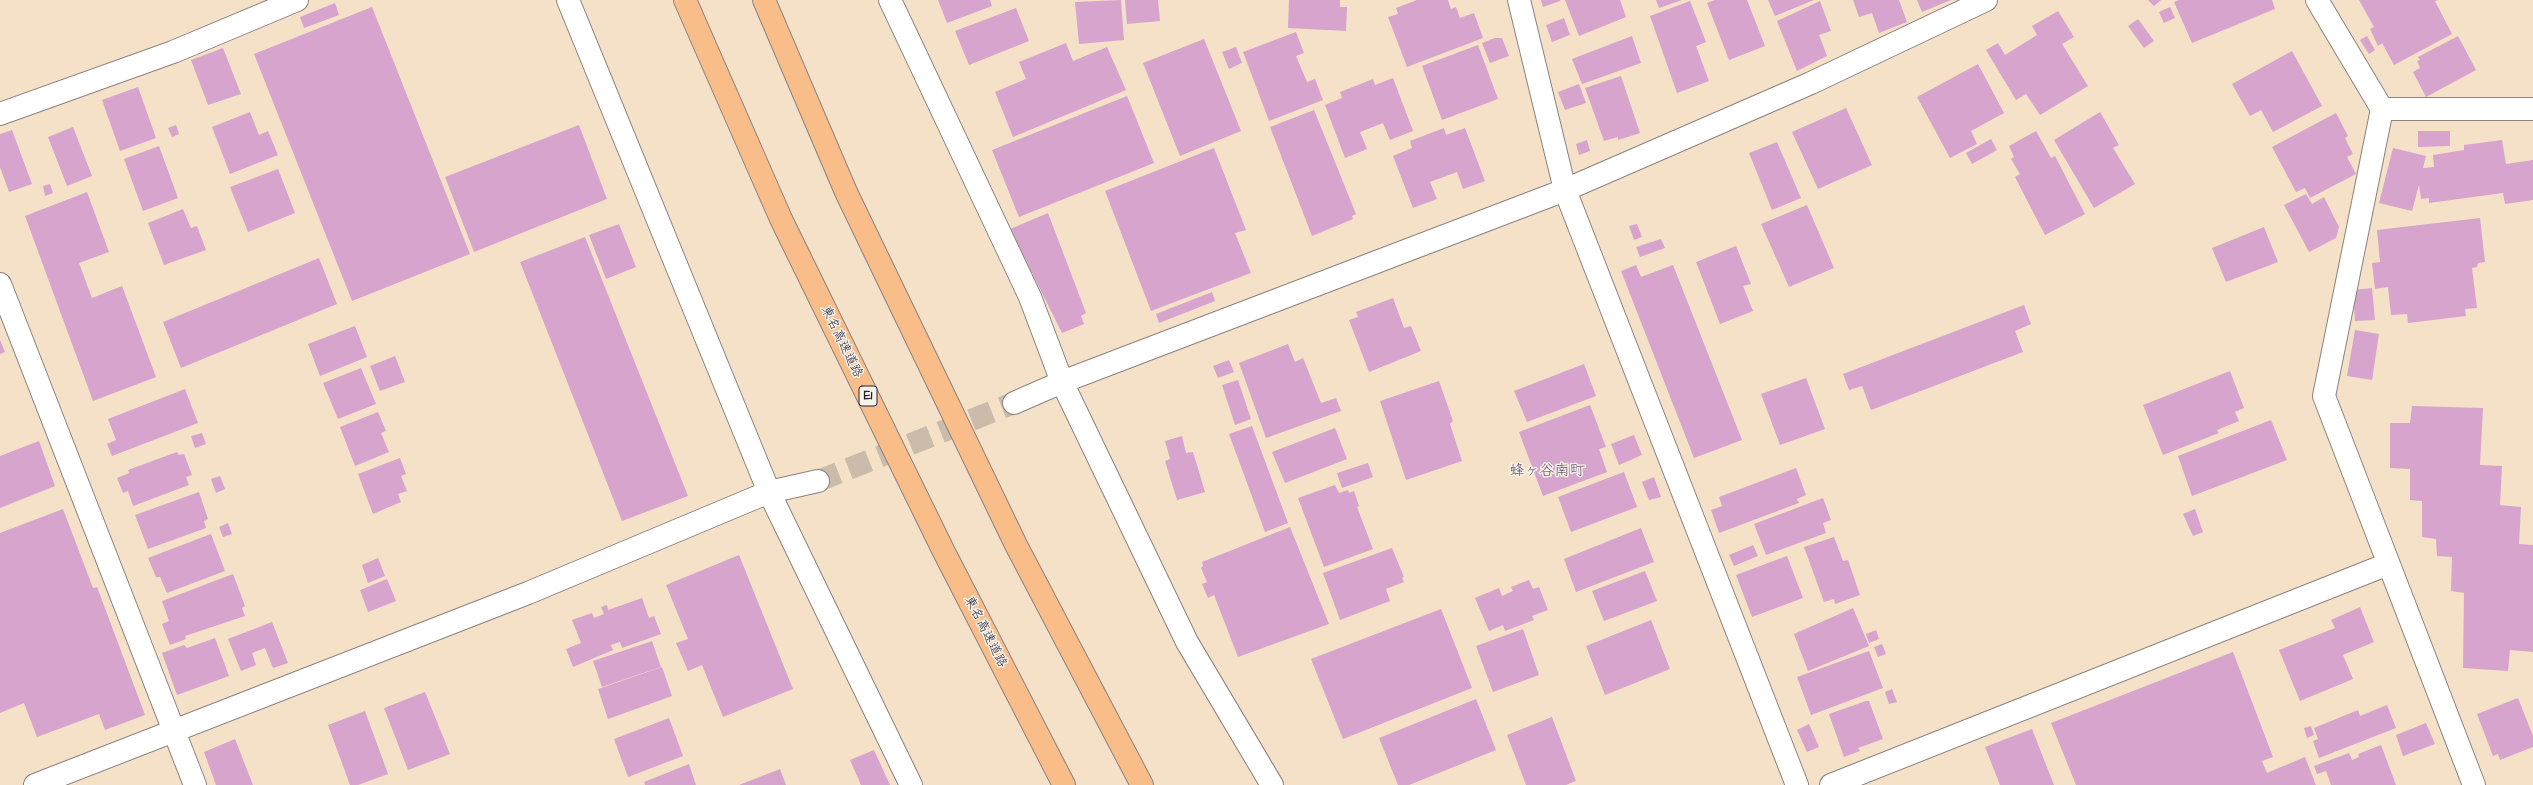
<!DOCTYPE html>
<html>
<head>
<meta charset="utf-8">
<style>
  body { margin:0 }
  canvas { display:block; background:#f4e1c7 }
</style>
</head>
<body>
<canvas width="2533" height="785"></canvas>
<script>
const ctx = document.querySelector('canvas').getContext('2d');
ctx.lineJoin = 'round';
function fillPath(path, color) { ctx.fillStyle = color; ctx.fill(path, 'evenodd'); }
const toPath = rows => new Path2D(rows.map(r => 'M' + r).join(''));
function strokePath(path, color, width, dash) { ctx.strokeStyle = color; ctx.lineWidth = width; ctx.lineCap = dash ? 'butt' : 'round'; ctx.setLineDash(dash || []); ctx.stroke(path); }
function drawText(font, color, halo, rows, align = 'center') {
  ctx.font = font + ' "Architects Daughter","Klee One",sans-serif'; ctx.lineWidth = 3; ctx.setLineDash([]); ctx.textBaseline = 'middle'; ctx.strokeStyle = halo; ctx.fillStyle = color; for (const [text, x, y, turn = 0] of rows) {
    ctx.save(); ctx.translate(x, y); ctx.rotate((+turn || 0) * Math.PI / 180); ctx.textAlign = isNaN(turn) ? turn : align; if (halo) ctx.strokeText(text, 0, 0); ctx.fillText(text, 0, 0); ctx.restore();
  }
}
fillPath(toPath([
  [938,0,990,0,992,6,947,23],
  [1121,0,1124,40,1079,44,1075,2],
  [1125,0,1158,0,1160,21,1127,24],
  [1289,0,1340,0,1340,7,1347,7,1346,31,1288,28],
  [1417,0,1448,0,1451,9,1456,7,1460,18,1474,13,1483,38,1407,67,1388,17,1398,14,1396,8],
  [1541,0,1560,0,1560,1,1543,7],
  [1565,0,1620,0,1626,17,1579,36],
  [1656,0,1682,0,1659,8],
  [1715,0,1747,0,1765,46,1729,60,1707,3],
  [1768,0,1814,0,1775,16],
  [1853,0,1899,0,1907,22,1879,33,1872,13,1859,17],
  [1917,0,1951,0,1922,12],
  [2148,0,2161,0,2154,6],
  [2179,0,2272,0,2275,9,2192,43,2174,2],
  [2359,0,2438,0,2435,1,2452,34,2394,65,2382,43,2378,46,2370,29,2374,27],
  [1690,1,1706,42,1696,46,1709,81,1677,93,1650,16],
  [1820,1,1831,31,1819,35,1827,56,1797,71,1777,21],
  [335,3,339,15,304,28,300,17],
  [372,7,470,254,352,301,254,54],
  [2170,7,2175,18,2164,23,2159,12],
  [1016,8,1029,41,969,65,955,31],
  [2058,11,2074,37,2062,44,2088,86,2040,115,2026,94,2016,100,1986,50,1998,43,2005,55,2037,35,2032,26],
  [1564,18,1570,35,1552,42,1546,25],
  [2138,19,2154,41,2144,48,2128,26],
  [1296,32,1304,53,1296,56,1307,82,1315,79,1323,100,1269,121,1243,52],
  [1632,36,1641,63,1582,84,1572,59],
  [2367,36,2375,50,2369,54,2360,40],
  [2458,36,2476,70,2426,97,2413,72,2420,68,2417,61,2420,60,2418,57],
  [1495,38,1502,38,1509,56,1490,63,1482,43],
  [1204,39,1241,131,1180,156,1143,63],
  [1066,43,1073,61,1107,47,1126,90,1013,137,995,92,1026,79,1019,62],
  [1478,45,1498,99,1442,120,1422,66],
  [1236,47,1242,63,1229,69,1222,52],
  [223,48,241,94,208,105,191,60],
  [2292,51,2322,106,2273,132,2261,110,2250,116,2232,84],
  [1978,64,2004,113,1971,131,1977,144,1950,158,1917,97],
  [1621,76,1640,133,1618,140,1618,137,1604,141,1585,88],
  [1393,78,1413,131,1390,140,1383,123,1360,132,1367,149,1345,158,1325,105,1342,98,1340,92,1373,79,1375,85],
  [1579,84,1586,103,1565,110,1558,92],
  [138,87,156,138,120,151,102,100],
  [1127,96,1154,163,1019,217,992,150],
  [1846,108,1872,165,1818,189,1792,132],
  [1314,110,1356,214,1352,216,1353,219,1312,236,1270,127],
  [250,112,259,135,268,131,278,155,230,174,212,127],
  [2100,112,2119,145,2113,148,2135,184,2094,208,2054,140],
  [2336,113,2348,136,2345,138,2353,154,2347,157,2356,174,2310,198,2305,188,2296,192,2272,147],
  [176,125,179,134,172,137,168,128],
  [579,125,607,199,474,252,445,177],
  [73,127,92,176,67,186,48,137],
  [1444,128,1446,135,1465,128,1485,181,1463,189,1457,172,1430,182,1437,199,1413,208,1393,156,1412,148,1410,141],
  [12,130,32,184,9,192,0,167,0,134],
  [2036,131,2051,158,2055,156,2085,214,2045,235,2015,177,2020,174,2011,159,2014,157,2009,146],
  [2418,131,2450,131,2450,146,2418,147],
  [1991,139,1997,150,1972,164,1966,153],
  [1587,140,1590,151,1579,155,1576,144],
  [2502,140,2506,164,2533,160,2533,200,2505,204,2503,193,2429,203,2429,198,2421,199,2419,185,2412,211,2379,203,2393,148,2426,156,2423,168,2434,167,2433,155,2464,150,2464,145],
  [1777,142,1801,198,1772,210,1749,153],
  [159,146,178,198,143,211,124,159],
  [1214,148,1246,230,1235,233,1251,273,1151,311,1105,191],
  [278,169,295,213,248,232,230,187],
  [50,184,53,193,45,196,43,186],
  [87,192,109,252,79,263,92,298,122,286,156,377,93,401,25,216],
  [2306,194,2312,204,2324,197,2339,227,2336,238,2309,252,2284,205],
  [1807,205,1834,268,1789,287,1761,224],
  [183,209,191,228,197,226,206,250,164,265,148,223],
  [1048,213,1086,313,1081,316,1084,324,1062,333,1010,229],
  [2480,218,2485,262,2478,263,2477,267,2472,268,2477,308,2465,309,2466,316,2408,323,2407,314,2391,315,2388,287,2375,289,2372,263,2380,262,2377,230],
  [619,224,636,267,606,279,589,235],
  [1637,224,1642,237,1634,240,1629,226],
  [2264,227,2278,262,2226,282,2212,248],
  [585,237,688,496,622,521,520,262],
  [1661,239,1665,248,1640,257,1636,247],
  [1736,246,1751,284,1743,286,1753,311,1720,324,1696,262],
  [319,258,337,304,181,368,163,322],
  [1636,265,1641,277,1673,265,1742,440,1694,458,1621,271],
  [2372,288,2375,320,2355,321,2353,290],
  [1212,292,1215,301,1159,323,1156,314],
  [1393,298,1404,328,1411,326,1421,351,1369,372,1349,320,1358,317,1356,312],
  [2024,305,2031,324,2015,331,2023,352,1871,410,1862,386,1849,390,1843,374],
  [355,326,367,357,320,376,308,344],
  [2355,330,2379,334,2372,380,2347,376],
  [0,340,5,352,0,354],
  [1288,344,1295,362,1303,358,1321,403,1336,398,1341,411,1266,438,1239,363],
  [395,356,405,382,380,391,370,366],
  [1229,360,1234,372,1218,378,1213,366],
  [1584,364,1596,396,1527,422,1514,391],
  [361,368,376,404,338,419,323,383],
  [2230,371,2244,408,2235,412,2239,421,2217,430,2219,433,2163,455,2143,405],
  [1806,378,1825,429,1780,445,1761,394],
  [1238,380,1251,419,1235,425,1222,385],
  [1439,381,1453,421,1450,424,1462,461,1406,480,1380,401],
  [185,389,198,423,112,456,107,444,116,440,108,419],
  [1590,405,1606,447,1599,449,1607,472,1543,496,1519,432],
  [2412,406,2483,408,2480,465,2502,466,2500,505,2521,507,2519,544,2533,545,2533,652,2510,650,2508,671,2463,668,2464,593,2451,591,2452,557,2437,556,2436,539,2422,537,2422,501,2410,500,2410,469,2390,468,2390,423,2410,423],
  [378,412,386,431,381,433,389,452,355,466,340,427],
  [2271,420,2287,460,2192,496,2178,456],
  [1252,426,1288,523,1265,532,1229,434],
  [1335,428,1347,459,1285,483,1272,452],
  [202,433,206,444,195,448,191,436],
  [1634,435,1642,455,1619,465,1611,444],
  [1182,436,1186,453,1193,452,1205,492,1177,500,1165,461,1170,459,1165,441],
  [39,441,55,486,0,508,0,456],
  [177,452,179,455,184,454,192,475,186,477,189,485,133,506,128,491,123,493,117,478,129,473,128,470],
  [400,458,406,474,401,476,407,491,398,494,401,502,373,514,358,474],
  [1368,463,1373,477,1342,488,1337,473],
  [1796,468,1806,495,1797,499,1799,503,1719,533,1711,510,1722,506,1719,497],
  [1624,472,1637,507,1571,532,1558,497],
  [220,476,225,489,216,493,211,479],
  [1654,477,1661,497,1649,500,1642,482],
  [1335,485,1339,493,1348,490,1349,493,1354,491,1359,506,1357,507,1373,549,1324,567,1298,498],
  [199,492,208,519,204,521,206,528,148,549,135,515],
  [1823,498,1831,520,1823,523,1826,533,1766,555,1754,524],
  [63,509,93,588,97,587,145,715,105,730,99,714,37,737,24,703,0,713,0,533],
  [2195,509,2203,532,2193,536,2183,514],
  [228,523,232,534,223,537,219,527],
  [1290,527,1329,624,1238,657,1214,595,1208,598,1202,584,1207,582,1201,568,1203,566,1202,562],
  [1641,528,1654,562,1576,592,1564,559],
  [211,534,225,571,167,593,160,577,156,577,148,558],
  [1834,537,1843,561,1848,560,1860,595,1835,604,1834,599,1824,602,1804,547],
  [1753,545,1758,556,1734,566,1729,555],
  [1392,548,1404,577,1402,578,1404,582,1386,589,1390,601,1340,620,1323,573],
  [739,555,793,689,723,717,702,665,688,671,676,643,688,639,666,585],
  [1787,556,1803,598,1752,617,1736,575],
  [378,558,385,576,368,583,362,565],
  [1645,571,1657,601,1604,621,1592,591],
  [233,574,245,606,242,608,245,616,185,636,186,639,170,645,162,624,169,621,162,601],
  [387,579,396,601,368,612,360,590],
  [1529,580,1533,589,1539,587,1548,610,1532,616,1534,620,1505,631,1503,625,1489,631,1475,598,1499,588,1502,596,1513,591,1511,587],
  [642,598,649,618,654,616,661,634,622,648,620,642,611,645,613,650,573,667,566,649,581,643,572,620,592,613,594,618,604,614,601,607,607,605,608,610],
  [2360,607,2374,642,2343,655,2353,679,2300,701,2279,650,2335,628,2331,620],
  [1853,608,1869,646,1808,671,1794,634],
  [1441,609,1472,688,1343,739,1311,659],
  [1651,620,1670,669,1605,695,1586,646],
  [272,622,288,663,273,668,265,648,252,653,256,665,241,671,228,639],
  [1523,629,1539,675,1493,692,1476,646],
  [1876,630,1879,639,1869,643,1866,634],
  [215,638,229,676,177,695,162,653,184,645,187,648],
  [652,641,661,667,602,687,593,661],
  [1882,644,1886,654,1878,657,1874,647],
  [1869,651,1883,688,1811,715,1797,677],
  [2233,652,2273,757,2262,761,2267,773,2305,757,2316,785,2076,785,2051,723],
  [662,667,672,696,608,719,598,689],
  [1892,689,1897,702,1889,704,1885,692],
  [425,692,450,754,408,770,384,708],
  [2518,698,2533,736,2533,747,2500,760,2498,754,2493,756,2477,714],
  [1476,699,1496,750,1409,785,1398,785,1379,738],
  [1866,701,1869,701,1883,739,1858,748,1860,751,1844,757,1829,714],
  [2387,705,2396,728,2319,758,2313,741,2318,739,2314,728,2358,710,2360,716],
  [365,711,388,774,358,785,350,785,328,725],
  [1552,717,1576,781,1566,785,1526,785,1507,735],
  [669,718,683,756,628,777,614,739],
  [2426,723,2435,744,2403,756,2396,735],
  [1809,724,1819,747,1807,752,1797,730],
  [2311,726,2314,735,2307,738,2304,728],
  [2032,729,2054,785,2000,785,1985,747],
  [235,739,253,785,216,785,204,752],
  [2381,745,2396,785,2331,785,2326,771,2317,774,2314,766,2349,753,2352,760,2359,757,2358,754],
  [874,750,890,785,861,785,850,760],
  [689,764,696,785,645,785,644,782],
  [780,769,786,785,739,785]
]), '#d7a4ce');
strokePath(toPath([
  [818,481,1014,403]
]), '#cabbab', 22, [22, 11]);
const minor = toPath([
  [568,0,769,492,911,785],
  [890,0,1030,297,1062,382,1187,642,1272,785],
  [1519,0,1565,190,1797,785],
  [2317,0,2382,109,2324,396,2474,785],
  [2382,109,2533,109],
  [0,114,173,52,297,0],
  [0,284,195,785],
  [1014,403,1062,382,1565,190,1811,83,1986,0],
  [35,785,528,593,769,492,818,481],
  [1831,785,2388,564]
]);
const highway = toPath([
  [685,0,781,219,944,552,1064,785],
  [764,0,846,192,1016,545,1142,785]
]);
strokePath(minor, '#8b8281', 24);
strokePath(highway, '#8b8281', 24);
strokePath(minor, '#fff', 22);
strokePath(highway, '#f8bd89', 22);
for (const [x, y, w] of [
  [868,396,18]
]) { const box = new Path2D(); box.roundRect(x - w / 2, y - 10, w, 20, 3); ctx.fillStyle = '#f7f3e8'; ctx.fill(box); strokePath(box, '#22223b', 1); }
drawText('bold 12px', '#22223b', null, [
  ["E1",868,396]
]);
drawText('13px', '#22223b', '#f7f3e8', [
  ["東名高速道路",841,342,64],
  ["東名高速道路",985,632,63]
]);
drawText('15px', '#61506e', '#f7f3e8', [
  ["蜂ヶ谷南町",1547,472]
]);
</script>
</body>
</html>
